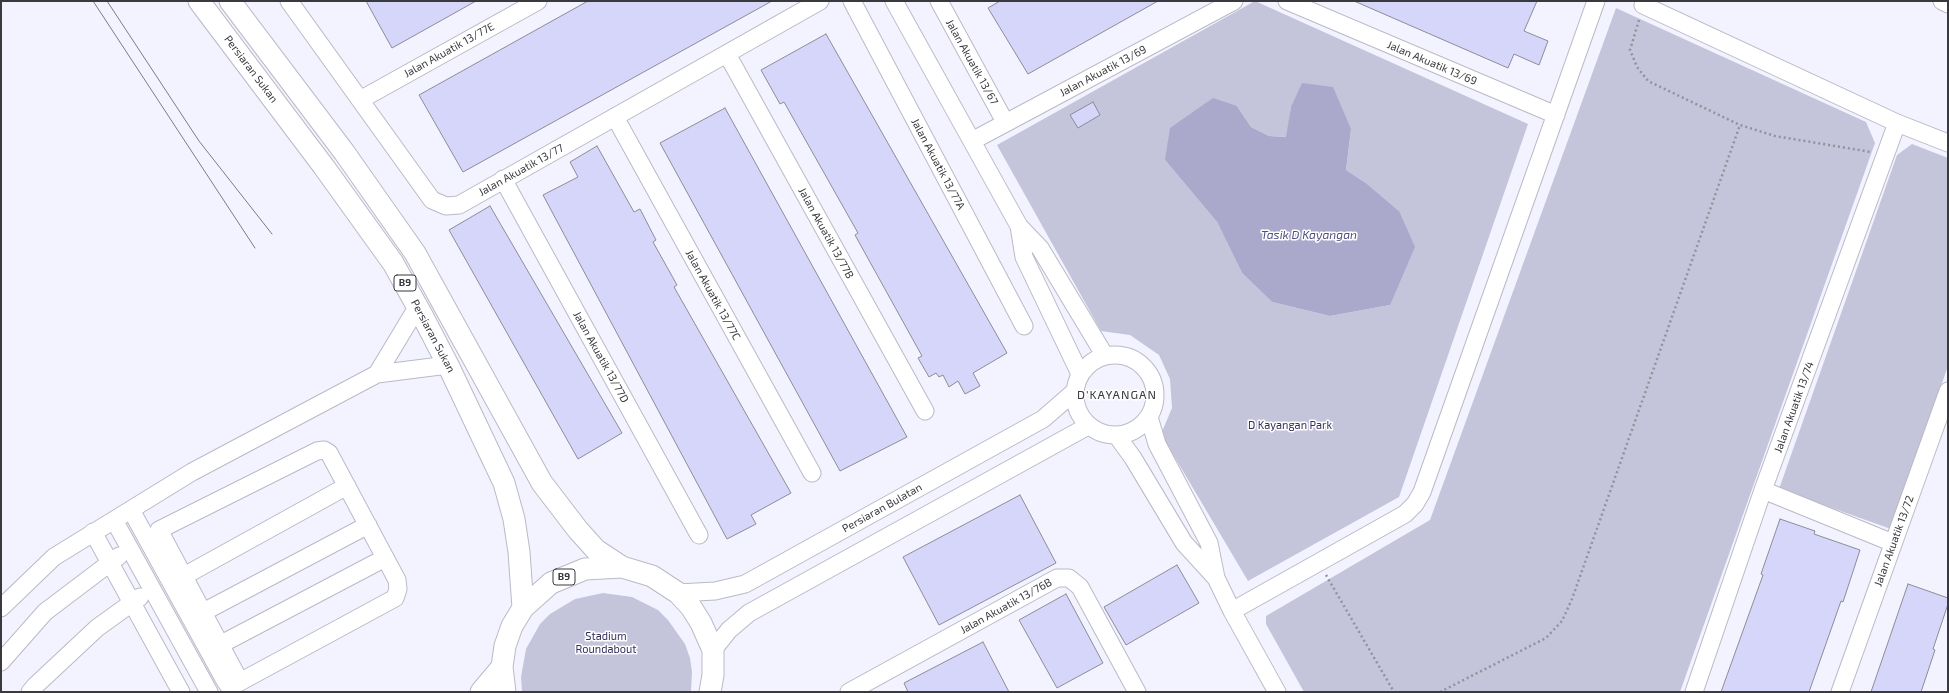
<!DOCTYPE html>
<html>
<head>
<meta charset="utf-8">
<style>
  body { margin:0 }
  #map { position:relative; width:1949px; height:693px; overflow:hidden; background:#f3f3ff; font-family:"Exo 2",sans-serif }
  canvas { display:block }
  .frame { position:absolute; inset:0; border:2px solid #39393e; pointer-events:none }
</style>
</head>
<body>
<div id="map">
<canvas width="1949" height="693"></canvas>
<div class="frame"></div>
</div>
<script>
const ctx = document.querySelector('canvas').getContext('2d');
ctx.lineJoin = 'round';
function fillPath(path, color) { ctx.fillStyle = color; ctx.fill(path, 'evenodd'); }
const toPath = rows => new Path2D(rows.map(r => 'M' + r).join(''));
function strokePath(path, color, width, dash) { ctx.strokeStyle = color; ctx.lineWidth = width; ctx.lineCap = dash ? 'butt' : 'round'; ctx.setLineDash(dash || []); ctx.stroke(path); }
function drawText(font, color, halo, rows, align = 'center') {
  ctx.font = font + ' "Exo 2",sans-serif'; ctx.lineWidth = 3; ctx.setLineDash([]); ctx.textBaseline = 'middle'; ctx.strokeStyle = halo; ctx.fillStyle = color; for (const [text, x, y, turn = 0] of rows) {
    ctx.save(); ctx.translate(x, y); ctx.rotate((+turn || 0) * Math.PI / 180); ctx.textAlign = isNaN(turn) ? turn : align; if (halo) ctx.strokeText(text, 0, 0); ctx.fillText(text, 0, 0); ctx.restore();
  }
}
fillPath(toPath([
  [1255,1,1528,124,1399,497,1248,581,1161,434,1172,408,1170,379,1159,355,1130,335,1101,331,997,145],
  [1237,106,1251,127,1269,136,1287,137,1291,107,1351,129,1346,170,1366,183,1399,211,1390,305,1330,316,1272,302,1242,273,1217,222,1165,160],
  [1616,8,1866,122,1875,143,1680,692,1304,692,1266,624,1266,616,1430,520],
  [1912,144,1948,158,1948,366,1891,529,1779,489,1897,155],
  [603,593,632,597,658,610,668,620,685,644,690,658,692,672,691,692,522,692,521,677,526,649,540,624,550,614,575,599]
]), '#c4c4db');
fillPath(toPath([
  [1302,83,1333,87,1351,129,1346,170,1366,183,1399,211,1415,247,1390,305,1330,316,1272,302,1242,273,1217,222,1165,160,1170,128,1213,98,1237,106,1251,127,1269,136,1286,137,1291,107]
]), '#aaa9cc');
const building = toPath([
  [366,1,476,1,392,48,366,1],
  [588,1,772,1,463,172,419,95,588,1],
  [1000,1,1158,1,1028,74,988,8,1000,1],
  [1354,1,1537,1,1524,31,1548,41,1539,65,1514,54,1508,68,1354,1],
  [826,34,1007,353,973,373,980,386,965,394,958,381,949,387,943,375,939,377,936,373,929,377,918,358,922,356,855,235,858,233,784,102,780,104,761,70,826,34],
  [1093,102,1100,115,1078,128,1070,115,1093,102],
  [725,108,907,437,840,471,660,143,725,108],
  [597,146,634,212,640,209,656,240,653,242,677,285,674,287,791,493,751,515,756,524,727,539,543,195,578,177,570,162,597,146],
  [490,206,622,433,578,459,449,230,490,206],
  [1020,495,1056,563,939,625,903,557,1020,495],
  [1780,519,1815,531,1814,534,1860,550,1843,602,1841,601,1809,692,1721,692,1763,575,1761,574,1780,519],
  [1177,565,1199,603,1126,645,1104,607,1177,565],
  [1908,584,1948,598,1948,604,1933,649,1935,650,1921,692,1871,692,1908,584],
  [1066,594,1103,663,1057,688,1019,620,1066,594],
  [983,642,1009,692,908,692,904,683,983,642]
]);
fillPath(building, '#d6d6fa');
strokePath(building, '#8c8c97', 1);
const minor = toPath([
  [289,1,432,200,446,206,459,205,820,1],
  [852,1,1024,326],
  [894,1,1019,226,1040,248,1105,356],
  [939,1,1005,122],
  [1287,1,1556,115],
  [1942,1,1948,4],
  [1643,5,1897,123,1948,143],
  [727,54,925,411],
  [360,100,538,1],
  [615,117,812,473],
  [972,141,1234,1],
  [503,179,699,535],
  [1019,226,1024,257,1080,374],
  '1075 395a40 40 0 1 1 80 0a40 40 0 1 1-80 0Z',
  [377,374,418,306],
  [1149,417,1157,444,1209,543,1216,578,1232,611,1277,692],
  [1117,436,1133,458,1184,543,1216,578],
  [1763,490,1893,543],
  [131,510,224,679,230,688,238,683,238,678,159,530,317,451,324,450,329,453,397,580,398,589,395,598,238,683],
  [114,520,209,692],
  [93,532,181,692],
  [175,581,347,486],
  [678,593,715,591,745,584,1043,419,1074,392],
  [1,608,54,557,192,472,377,374,448,365],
  [1232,611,1405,514,1415,504,1422,492,1596,1],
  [194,617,368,525],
  [210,650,385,558],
  [713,650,729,630,749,613,1088,426],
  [1,662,45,612,119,556],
  [30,692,35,686,97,628,140,597],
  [849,692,1057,578,1069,578,1080,587,1137,692],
  [1694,692,1763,490,1897,123],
  [1840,692,1948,391]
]);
const major = toPath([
  [199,1,324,167,393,263,422,315,448,365,504,483,514,519,519,552,523,608],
  [230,1,344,152,415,253,542,483,578,530,596,550,622,567],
  [481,692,502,667],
  [505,692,502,667,505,646,512,626,523,608,551,583,585,569,622,567,652,576,678,593,691,607,701,623,713,650,713,675,710,692]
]);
strokePath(minor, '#babac6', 19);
strokePath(major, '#babac6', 23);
strokePath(toPath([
  [1639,20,1630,50,1637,67,1648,81,1740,125,1775,136,1871,152],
  [1326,575,1394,692],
  [1440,692,1546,638,1562,621,1572,599,1740,125]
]), '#92929b', 2.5, [2, 3]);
strokePath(minor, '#fff', 17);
strokePath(major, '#fff', 21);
strokePath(toPath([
  [93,1,255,248],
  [107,1,199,141,272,234]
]), '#7b7b83', 1);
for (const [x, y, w] of [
  [405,283,22],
  [564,577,22]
]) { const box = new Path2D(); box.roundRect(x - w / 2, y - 8, w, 16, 3); ctx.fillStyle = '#fff'; ctx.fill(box); strokePath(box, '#39393e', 1); }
drawText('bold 10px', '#39393e', null, [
  ["B9",405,283],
  ["B9",564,577]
]);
drawText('11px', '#39393e', '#fff', [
  ["Jalan Akuatik 13/77E",449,50,-29],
  ["Jalan Akuatik 13/67",972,62,61],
  ["Jalan Akuatik 13/69",1432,63,23],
  ["Persiaran Sukan",251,69,53],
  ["Jalan Akuatik 13/69",1103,71,-28],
  ["Jalan Akuatik 13/77A",938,164,62],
  ["Jalan Akuatik 13/77",521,170,-29],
  ["Jalan Akuatik 13/77B",826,233,61],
  ["Jalan Akuatik 13/77C",713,295,61],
  ["Persiaran Sukan",433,336,62],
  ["Jalan Akuatik 13/77D",601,357,61],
  ["Jalan Akuatik 13/74",1794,407,-70],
  ["Persiaran Bulatan",882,508,-29],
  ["Jalan Akuatik 13/72",1894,541,-70],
  ["Jalan Akuatik 13/76B",1006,606,-29]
]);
drawText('11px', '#332e5c', '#fff', [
  ["D Kayangan Park",1290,425],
  ["Stadium",606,636],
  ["Roundabout",606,649]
]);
drawText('italic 12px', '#535081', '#fff', [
  ["Tasik D Kayangan",1309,235]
]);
ctx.letterSpacing = '1px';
drawText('12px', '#39393e', '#fff', [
  ["D'KAYANGAN",1117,395]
]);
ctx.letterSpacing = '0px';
</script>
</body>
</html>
